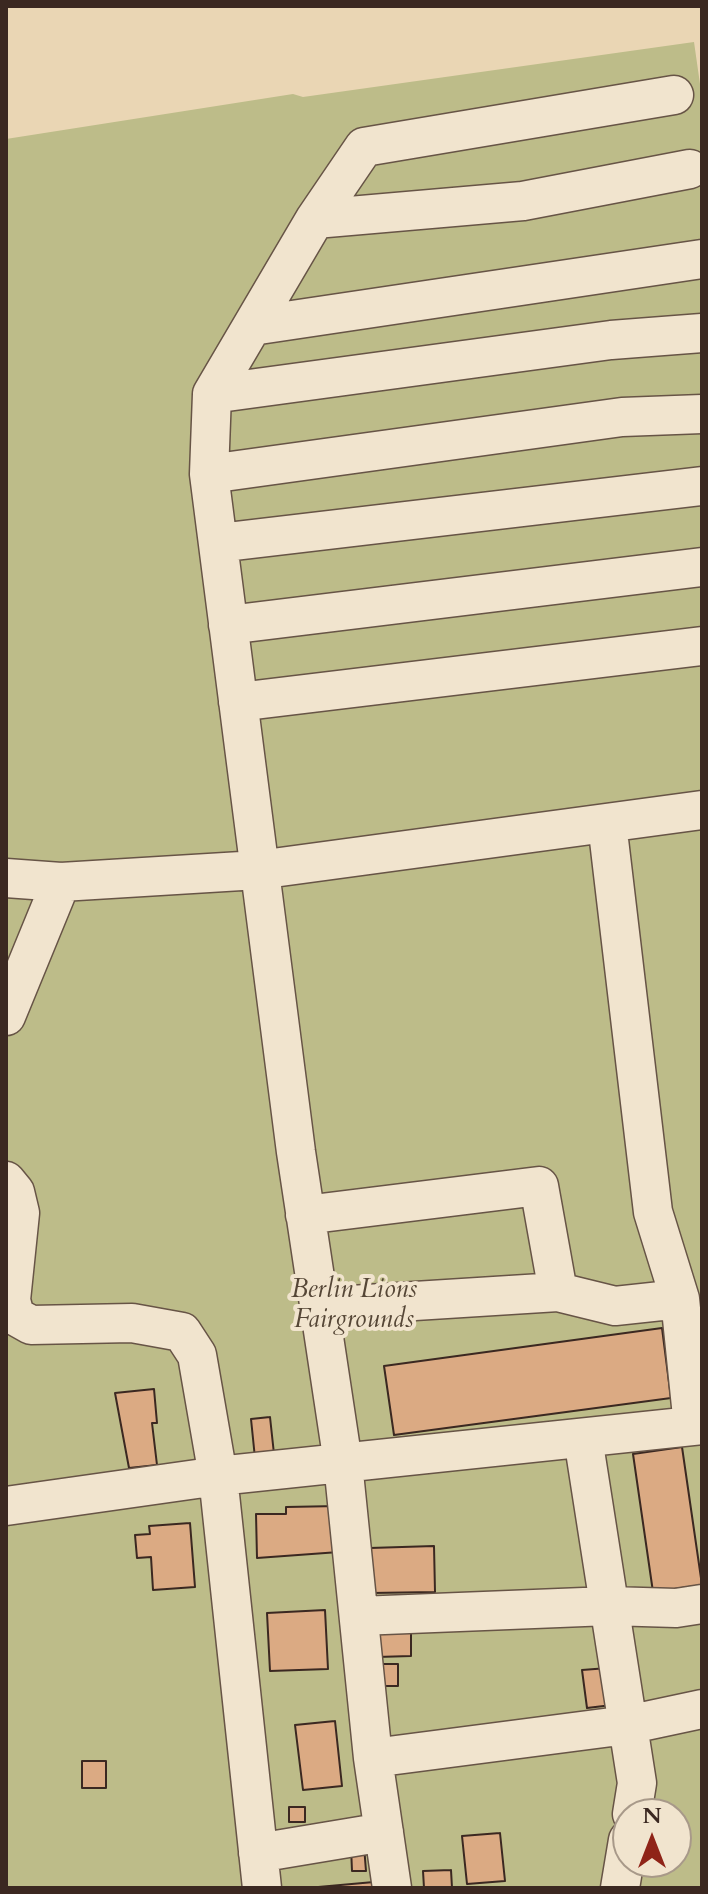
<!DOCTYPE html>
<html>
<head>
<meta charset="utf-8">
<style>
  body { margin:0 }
  #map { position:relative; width:708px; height:1894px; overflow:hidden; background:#ead6b4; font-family:Cardo,serif }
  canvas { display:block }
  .frame { position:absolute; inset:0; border:8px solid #3b2821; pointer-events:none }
  .north { position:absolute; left:612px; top:1798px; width:80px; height:80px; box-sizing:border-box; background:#f1e4ce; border:2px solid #a89989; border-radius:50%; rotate:0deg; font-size:22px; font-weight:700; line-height:32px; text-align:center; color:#3b2821 }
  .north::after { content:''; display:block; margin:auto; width:28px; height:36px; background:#8f2418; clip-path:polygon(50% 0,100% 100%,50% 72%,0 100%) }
</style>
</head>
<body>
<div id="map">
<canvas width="708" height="1894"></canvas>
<div class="frame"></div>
<div class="north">N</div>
</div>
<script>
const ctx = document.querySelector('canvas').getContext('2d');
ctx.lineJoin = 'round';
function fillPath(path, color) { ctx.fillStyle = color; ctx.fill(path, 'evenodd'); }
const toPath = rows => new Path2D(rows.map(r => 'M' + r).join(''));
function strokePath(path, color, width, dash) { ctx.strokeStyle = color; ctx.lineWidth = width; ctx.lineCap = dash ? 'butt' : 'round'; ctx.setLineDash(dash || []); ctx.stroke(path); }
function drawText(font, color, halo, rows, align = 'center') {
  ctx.font = font + ' Cardo,serif'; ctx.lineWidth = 8; ctx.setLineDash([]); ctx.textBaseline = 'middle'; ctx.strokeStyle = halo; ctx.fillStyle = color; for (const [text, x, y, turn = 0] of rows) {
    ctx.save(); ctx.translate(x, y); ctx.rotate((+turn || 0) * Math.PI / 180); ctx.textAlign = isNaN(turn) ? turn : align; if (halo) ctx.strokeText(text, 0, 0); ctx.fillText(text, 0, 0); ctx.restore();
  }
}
fillPath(toPath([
  [694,42,702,98,702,1888,6,1888,6,139,293,94,303,97],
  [628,1814,676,1814,676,1862,628,1862]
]), '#bdbc89');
const building = toPath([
  [662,1328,671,1398,394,1435,384,1366,662,1328],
  [154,1389,157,1423,152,1423,157,1465,129,1468,115,1393,154,1389],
  [270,1417,274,1454,256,1468,251,1419,270,1417],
  [682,1447,702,1585,653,1592,633,1454,682,1447],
  [338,1506,339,1552,257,1558,256,1514,286,1514,286,1507,338,1506],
  [190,1523,195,1587,153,1590,151,1557,137,1558,135,1535,150,1534,149,1526,190,1523],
  [434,1546,435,1592,371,1593,370,1548,434,1546],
  [325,1610,328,1669,270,1671,267,1613,325,1610],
  [411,1628,411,1656,377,1657,377,1629,411,1628],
  [376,1664,398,1664,398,1686,376,1686,376,1664],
  [608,1668,612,1705,587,1708,582,1670,608,1668],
  [335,1721,342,1786,303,1790,295,1725,335,1721],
  [82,1761,106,1761,106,1788,82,1788,82,1761],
  [289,1807,305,1807,305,1822,289,1822,289,1807],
  [500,1833,505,1881,467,1884,462,1836,500,1833],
  [364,1846,366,1871,352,1871,351,1847,364,1846],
  [451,1870,452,1888,424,1888,423,1871,451,1870],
  [374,1882,375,1888,307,1888,374,1882]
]);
fillPath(building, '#dbaa83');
strokePath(building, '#3b2821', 2);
const minor = toPath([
  [315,219,523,201,690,169],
  [252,326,702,259],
  [212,394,611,340,702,333],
  [209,474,622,417,702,414],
  [218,543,702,486],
  [228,625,702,567],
  [238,702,702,646],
  [607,823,653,1212,680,1299,693,1426],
  [6,878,61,882,258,870,702,810],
  [6,1016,61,882],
  [6,1181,15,1192,20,1213,11,1300,15,1316,31,1325,132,1323,182,1332,197,1355,218,1476,262,1888],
  [305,1215,539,1186,558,1292,615,1306,680,1299],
  [319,1307,558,1292],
  [583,1438,637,1783,632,1814],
  [6,1506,218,1476,702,1425],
  [359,1616,609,1606,676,1608,702,1604],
  [373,1758,627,1725,702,1709],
  [258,1853,384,1832],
  [392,1888,373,1758,343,1463,296,1152,209,474,212,394,315,219,364,147,674,95],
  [620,1888,628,1840]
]);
strokePath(minor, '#675446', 41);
strokePath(minor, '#f1e4ce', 38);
drawText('italic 26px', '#554636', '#f1e4ce', [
  ["Berlin Lions",354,1291],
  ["Fairgrounds",354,1321]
]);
</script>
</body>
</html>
